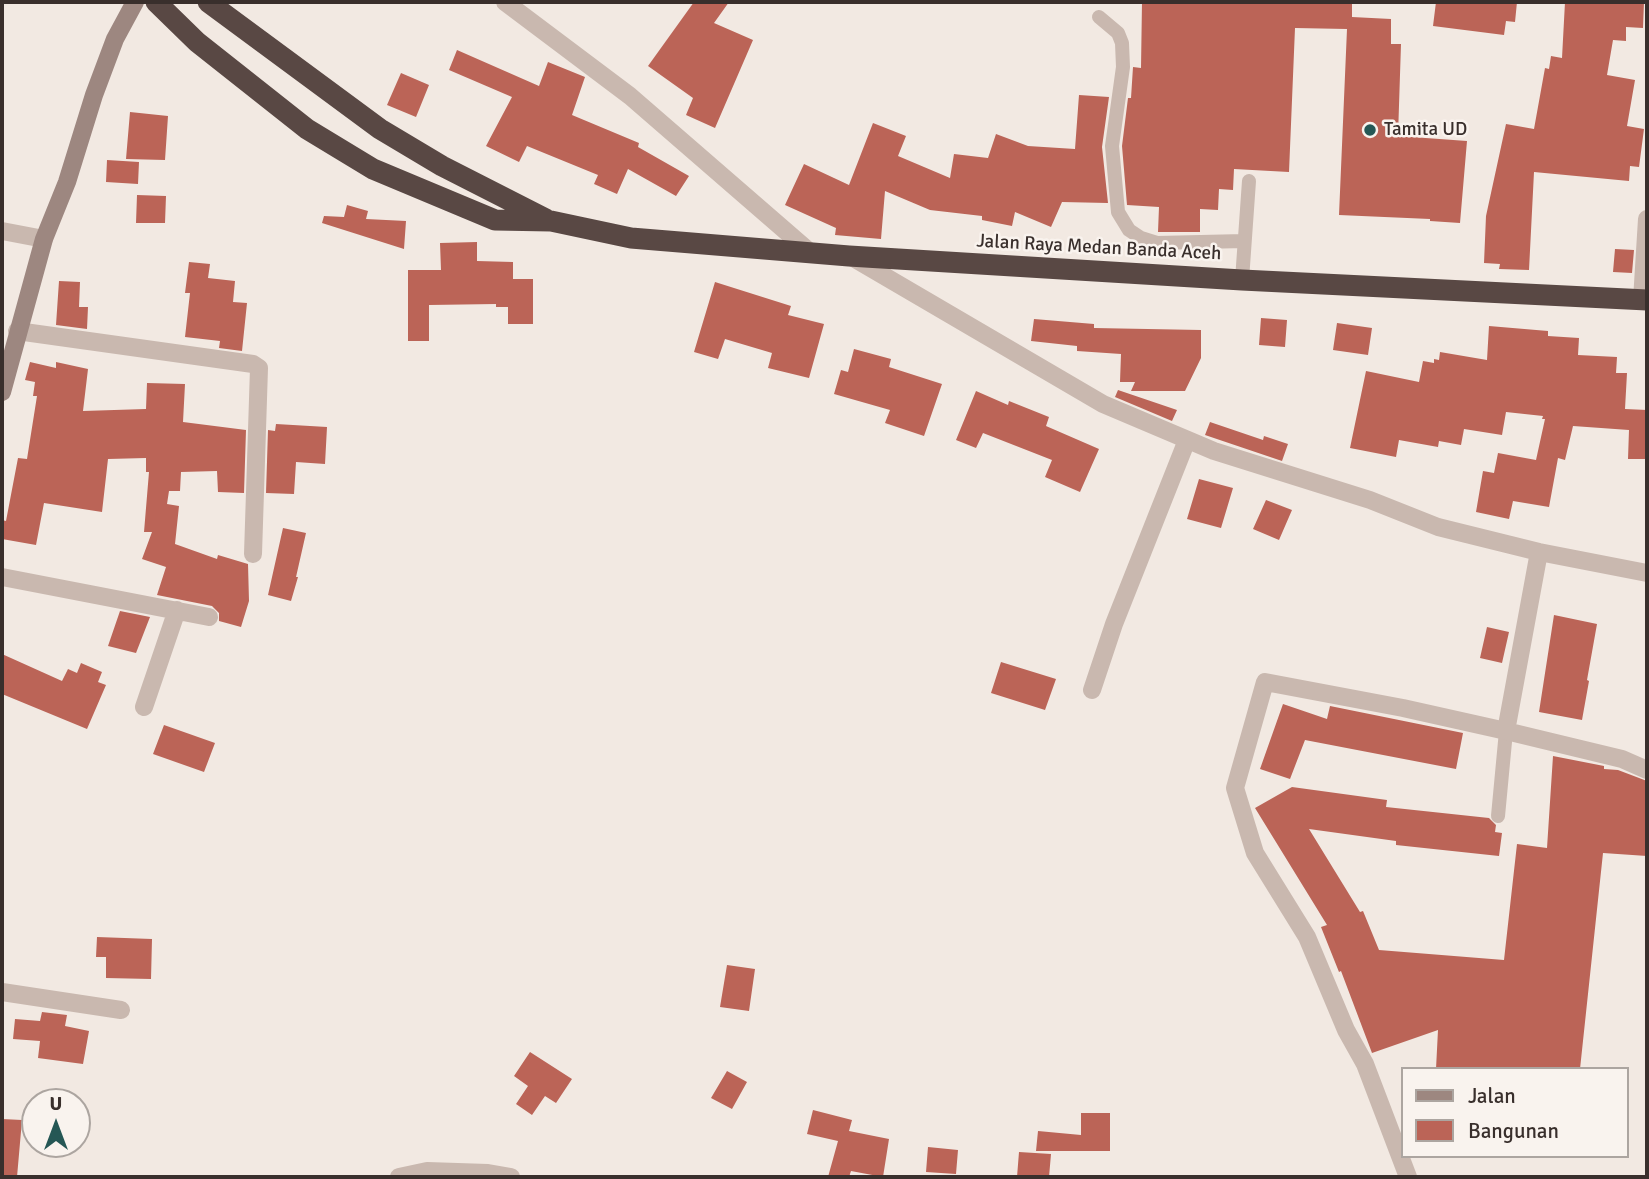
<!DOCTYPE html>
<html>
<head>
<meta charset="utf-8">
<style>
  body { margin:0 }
  #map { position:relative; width:1649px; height:1179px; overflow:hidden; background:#f2e9e2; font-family:Signika,sans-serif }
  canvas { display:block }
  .frame { position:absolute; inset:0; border:4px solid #392f2c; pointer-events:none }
  .legend { position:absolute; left:1401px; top:1067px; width:228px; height:91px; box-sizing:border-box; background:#f9f3ee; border:2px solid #aca5a0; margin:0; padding:9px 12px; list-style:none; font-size:21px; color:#392f2c }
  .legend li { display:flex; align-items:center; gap:14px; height:35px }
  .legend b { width:35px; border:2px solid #aca5a0 }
  .north { position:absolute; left:21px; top:1088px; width:70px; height:70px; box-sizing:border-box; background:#f9f3ee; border:2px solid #aca5a0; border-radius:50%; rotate:0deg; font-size:19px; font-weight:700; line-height:28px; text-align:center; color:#392f2c }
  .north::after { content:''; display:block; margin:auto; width:24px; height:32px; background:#255755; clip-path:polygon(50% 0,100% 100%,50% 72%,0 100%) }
</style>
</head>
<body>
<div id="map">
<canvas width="1649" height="1179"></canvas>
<div class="frame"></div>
<ul class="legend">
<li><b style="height:9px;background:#9d8780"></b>Jalan</li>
<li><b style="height:19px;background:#bb6457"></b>Bangunan</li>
</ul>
<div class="north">U</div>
</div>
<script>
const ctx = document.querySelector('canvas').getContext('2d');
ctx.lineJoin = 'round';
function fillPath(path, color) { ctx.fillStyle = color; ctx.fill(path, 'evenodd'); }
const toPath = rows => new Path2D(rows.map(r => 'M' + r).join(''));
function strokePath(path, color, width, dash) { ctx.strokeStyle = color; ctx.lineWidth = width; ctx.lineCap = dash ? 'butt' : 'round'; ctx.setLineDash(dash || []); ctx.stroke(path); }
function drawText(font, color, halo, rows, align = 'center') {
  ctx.font = font + ' Signika,sans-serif'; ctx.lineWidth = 5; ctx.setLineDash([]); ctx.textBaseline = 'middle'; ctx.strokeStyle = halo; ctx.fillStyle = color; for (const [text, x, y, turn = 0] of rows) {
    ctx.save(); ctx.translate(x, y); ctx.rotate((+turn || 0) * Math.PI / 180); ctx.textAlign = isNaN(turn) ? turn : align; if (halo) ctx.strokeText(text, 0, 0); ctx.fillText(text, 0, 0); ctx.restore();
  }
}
fillPath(toPath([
  [694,2,729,2,714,23,753,40,715,128,686,115,693,98,648,66],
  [1142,2,1347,2,1352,3,1352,17,1391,19,1391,44,1401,44,1398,136,1467,141,1460,223,1430,221,1430,219,1339,215,1347,29,1295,28,1289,172,1234,169,1233,190,1219,189,1218,210,1200,209,1200,232,1158,232,1159,207,1127,205,1122,146,1128,98,1131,98,1133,67,1141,68],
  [1436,2,1517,2,1515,22,1506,21,1504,35,1433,26],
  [1565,2,1644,2,1643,28,1626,27,1626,41,1613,40,1607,75,1635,80,1627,126,1644,129,1639,167,1630,166,1629,181,1534,172,1529,270,1499,269,1500,264,1484,263,1486,216,1506,124,1534,129,1545,68,1549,69,1551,56,1562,58],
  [457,50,539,86,548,62,585,77,572,115,639,143,638,147,689,176,676,196,628,169,617,194,594,184,598,175,527,146,519,162,486,146,512,97,449,70],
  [401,73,429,85,416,117,387,105],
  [1079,95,1109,97,1102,147,1108,203,1062,202,1051,227,1015,212,1012,226,982,220,982,216,930,210,885,191,881,239,835,235,836,228,785,205,804,164,849,185,873,123,906,136,898,156,950,178,954,154,988,158,996,134,1028,146,1075,149],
  [130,112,168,116,165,160,126,159],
  [107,160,139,162,138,184,106,182],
  [137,195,166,196,165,223,136,223],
  [347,205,368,211,366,219,406,221,404,249,322,223,324,216,344,217],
  [477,242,477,261,513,262,513,279,533,279,533,324,508,324,508,307,496,307,496,304,429,305,429,341,408,341,408,270,441,270,440,243],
  [1615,249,1634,250,1632,273,1613,272],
  [189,262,210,264,208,278,235,281,233,302,247,303,242,351,219,348,220,341,185,337,190,293,185,293],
  [59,281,80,282,79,307,88,307,87,329,56,325],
  [715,282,791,306,788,315,824,324,809,378,768,368,772,353,725,339,718,359,694,352],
  [1261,318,1287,320,1285,347,1259,345],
  [1034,319,1094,324,1094,328,1201,330,1201,358,1185,391,1131,391,1135,382,1120,382,1121,354,1077,351,1077,346,1031,341],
  [1337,323,1372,328,1368,355,1333,350],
  [1489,326,1548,331,1548,336,1579,338,1578,355,1617,357,1616,373,1627,373,1625,409,1647,410,1647,459,1628,459,1629,430,1573,426,1565,460,1558,458,1549,507,1513,501,1509,519,1476,512,1483,471,1494,473,1498,453,1536,460,1545,419,1542,419,1543,416,1506,412,1502,435,1464,429,1461,445,1439,441,1438,447,1399,440,1396,457,1350,448,1366,371,1419,382,1423,361,1434,363,1434,359,1439,360,1440,352,1487,360],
  [854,349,891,359,889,367,942,384,924,436,885,423,890,410,834,394,841,370,848,372],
  [30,362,56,368,56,362,88,369,83,411,146,409,147,383,185,384,183,422,246,430,244,493,218,492,217,471,181,472,180,491,169,491,167,504,179,506,175,544,217,559,218,555,248,564,249,601,241,627,219,621,219,613,212,606,157,595,166,567,142,559,152,532,144,532,149,472,146,472,146,458,108,459,102,512,44,503,36,545,2,539,2,520,6,521,18,458,27,459,37,396,33,396,35,382,25,380],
  [1118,390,1177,410,1172,421,1115,397],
  [976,391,1008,405,1009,401,1049,417,1046,426,1099,449,1080,492,1045,477,1052,460,983,433,976,448,956,440],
  [1210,422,1263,440,1264,436,1288,444,1282,461,1205,435],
  [276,424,327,427,325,464,296,462,294,494,266,493,268,430,275,431],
  [1199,479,1233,488,1221,528,1187,519],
  [1266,500,1292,510,1279,540,1253,529],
  [283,528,306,533,296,577,298,577,291,601,268,595],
  [120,611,150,617,136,653,108,646],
  [1554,615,1597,624,1587,680,1589,681,1582,720,1539,712],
  [1487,627,1509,632,1502,663,1480,658],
  [2,654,62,681,68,669,77,673,81,663,102,672,98,682,106,685,87,729,2,694],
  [1001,662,1056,679,1045,710,991,693],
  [1283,704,1327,719,1330,706,1463,733,1456,769,1305,740,1290,779,1260,769],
  [164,725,215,743,204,772,153,754],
  [1553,756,1604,766,1604,769,1618,770,1647,781,1647,856,1603,853,1580,1069,1436,1069,1438,1030,1372,1053,1341,971,1339,972,1321,927,1327,925,1255,808,1292,787,1387,800,1386,807,1489,818,1496,825,1495,832,1502,833,1499,856,1396,845,1396,841,1309,829,1360,912,1363,911,1379,950,1504,960,1517,844,1547,848],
  [97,937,152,939,151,979,106,978,106,957,96,957],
  [727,965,755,969,749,1011,720,1007],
  [42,1012,67,1015,65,1026,89,1031,83,1064,38,1058,40,1041,13,1039,15,1019,40,1021],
  [530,1052,572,1079,556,1103,545,1096,532,1115,516,1104,528,1086,514,1076],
  [727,1071,747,1082,732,1109,711,1098],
  [813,1110,852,1120,849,1131,889,1139,883,1177,851,1171,849,1177,828,1177,838,1141,807,1134],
  [1081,1113,1110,1113,1110,1151,1036,1151,1038,1131,1081,1135],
  [2,1119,22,1120,17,1177,2,1177],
  [928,1147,958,1150,956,1174,926,1172],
  [1019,1152,1051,1154,1049,1177,1017,1177]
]), '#bb6457');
strokePath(toPath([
  [1099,17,1118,33,1122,43,1123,67,1112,146,1118,212,1129,230,1141,238,1157,243,1244,241],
  [1242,280,1249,181],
  [1498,816,1506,731]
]), '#c9b8af', 14);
strokePath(toPath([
  [505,2,630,96,811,253],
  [2,231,44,239],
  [850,256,1103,404,1214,451,1370,500,1438,527,1539,552,1647,573],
  [1642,300,1647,219],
  [17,331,253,364,259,368,253,554],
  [2,577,209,617],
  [1092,690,1114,624,1187,440],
  [144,707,177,610],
  [1506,731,1539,552],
  [2,992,121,1010],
  [399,1177,427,1171,488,1173,511,1177],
  [1408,1177,1365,1064,1346,1030,1307,937,1255,853,1235,788,1265,682,1403,708,1506,731,1622,759,1647,770]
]), '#c9b8af', 18);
strokePath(toPath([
  [2,392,44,239,67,182,94,95,115,39,135,2]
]), '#9d8780', 18);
strokePath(toPath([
  [156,2,197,42,307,129,373,169,495,220,551,221,631,238,849,256,1242,280,1647,300],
  [208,2,380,129,442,166,546,219]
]), '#594844', 21);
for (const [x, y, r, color] of [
  [1370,130,7,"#255755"]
]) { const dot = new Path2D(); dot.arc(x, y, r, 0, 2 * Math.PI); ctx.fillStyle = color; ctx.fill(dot); strokePath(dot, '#f9f3ee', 2.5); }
drawText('19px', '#392f2c', '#f9f3ee', [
  ["Tamita UD",1384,130]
], 'left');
drawText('19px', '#392f2c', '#f9f3ee', [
  ["Jalan Raya Medan Banda Aceh",1099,248,3]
]);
</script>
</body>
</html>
